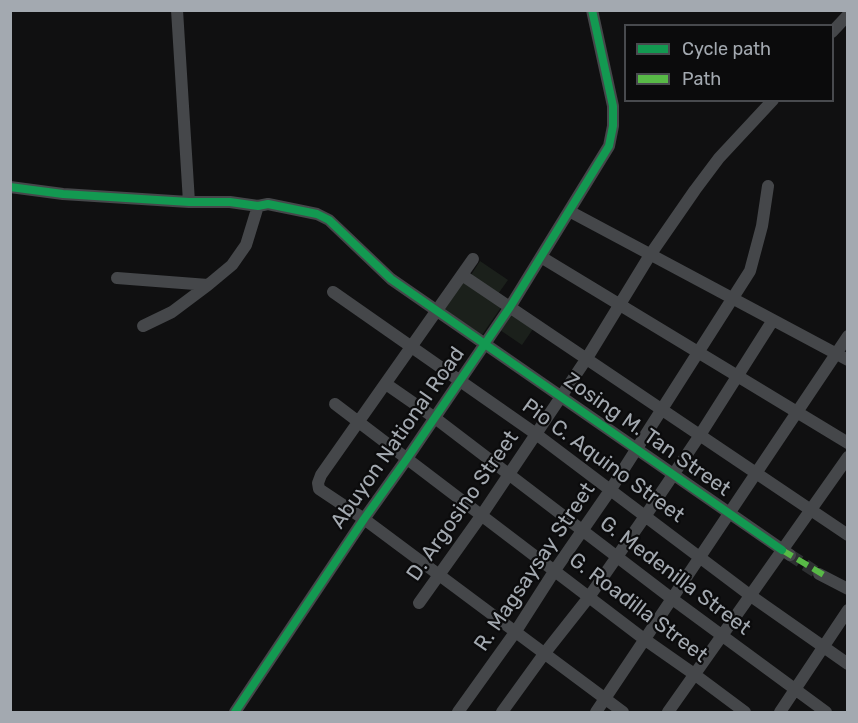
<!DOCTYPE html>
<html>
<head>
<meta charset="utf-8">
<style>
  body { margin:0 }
  #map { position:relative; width:858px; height:723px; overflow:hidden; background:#101011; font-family:Rubik,sans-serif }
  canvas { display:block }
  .frame { position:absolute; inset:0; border:12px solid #a3a9b0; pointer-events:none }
  .legend { position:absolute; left:624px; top:24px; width:210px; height:78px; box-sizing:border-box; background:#0b0b0c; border:2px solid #484a4e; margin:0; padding:8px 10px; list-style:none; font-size:18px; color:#a3a9b0 }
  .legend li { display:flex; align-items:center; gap:12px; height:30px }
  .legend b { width:30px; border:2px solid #484a4e }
</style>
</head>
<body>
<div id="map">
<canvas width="858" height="723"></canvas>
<div class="frame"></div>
<ul class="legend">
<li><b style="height:8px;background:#139951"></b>Cycle path</li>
<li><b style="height:8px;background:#58b947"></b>Path</li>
</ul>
</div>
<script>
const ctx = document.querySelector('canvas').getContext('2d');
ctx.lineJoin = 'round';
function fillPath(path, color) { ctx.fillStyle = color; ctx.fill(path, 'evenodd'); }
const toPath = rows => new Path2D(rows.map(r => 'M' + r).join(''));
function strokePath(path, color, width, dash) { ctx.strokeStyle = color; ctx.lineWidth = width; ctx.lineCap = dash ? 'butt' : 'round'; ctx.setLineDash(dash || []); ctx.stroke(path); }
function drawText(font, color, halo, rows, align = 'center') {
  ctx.font = font + ' Rubik,sans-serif'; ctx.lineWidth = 4.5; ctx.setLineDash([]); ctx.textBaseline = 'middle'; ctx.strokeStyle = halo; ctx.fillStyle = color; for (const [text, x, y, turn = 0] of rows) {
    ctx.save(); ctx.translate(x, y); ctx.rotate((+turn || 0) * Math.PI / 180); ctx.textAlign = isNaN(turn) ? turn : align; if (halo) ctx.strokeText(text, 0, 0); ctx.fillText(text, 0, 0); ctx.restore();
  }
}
fillPath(toPath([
  [480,261,508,280,498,294,471,275],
  [462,278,502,306,482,335,442,307],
  [513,311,535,326,522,345,500,330]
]), '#1b201b');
strokePath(toPath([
  [790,555,819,574]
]), '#2d2f31', 12, [12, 6]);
strokePath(toPath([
  [177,10,189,202],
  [832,32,848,15],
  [10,187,63,194,189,202,230,202,258,206,268,204,317,214,329,220,391,279,790,555],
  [569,211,848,360],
  [541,257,848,443],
  [473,259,321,475,318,483,319,489,364,519,623,712],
  [462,275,848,535],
  [117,278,208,285,232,265,246,245,258,206],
  [333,292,536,434,751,596,848,664],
  [143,326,172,312,208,285],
  [386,384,435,418,671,598,826,712],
  [335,404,644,639,694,674,745,712],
  [819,574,848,589],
  [419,603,481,516,536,434,587,358,650,255,695,190,719,158,773,100],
  [235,712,364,519,406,460,510,307,609,146,613,126,613,106,592,10],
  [458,712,516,631,555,570,611,489,750,271,762,226,768,186],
  [502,712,544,654,589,597,646,515,700,435,773,320],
  [596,712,848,336],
  [668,712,848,457],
  [780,712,848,610]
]), '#45474a', 12);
strokePath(toPath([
  [782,550,827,577]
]), '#58b947', 6, [12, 6]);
strokePath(toPath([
  [10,187,63,194,189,202,230,202,258,206,268,204,317,214,329,220,391,279,782,550],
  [235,712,364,519,406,460,510,307,609,146,613,126,613,106,592,10]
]), '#139951', 8);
drawText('21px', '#a3a9b0', '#0b0b0c', [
  ["Zosing M. Tan Street",647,435,35],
  ["Abuyon National Road",398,438,-55],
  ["Pio C. Aquino Street",603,461,36],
  ["D. Argosino Street",463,506,-55],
  ["R. Magsaysay Street",535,567,-56],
  ["G. Medenilla Street",675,576,37],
  ["G. Roadilla Street",638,608,37]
]);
</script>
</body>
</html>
